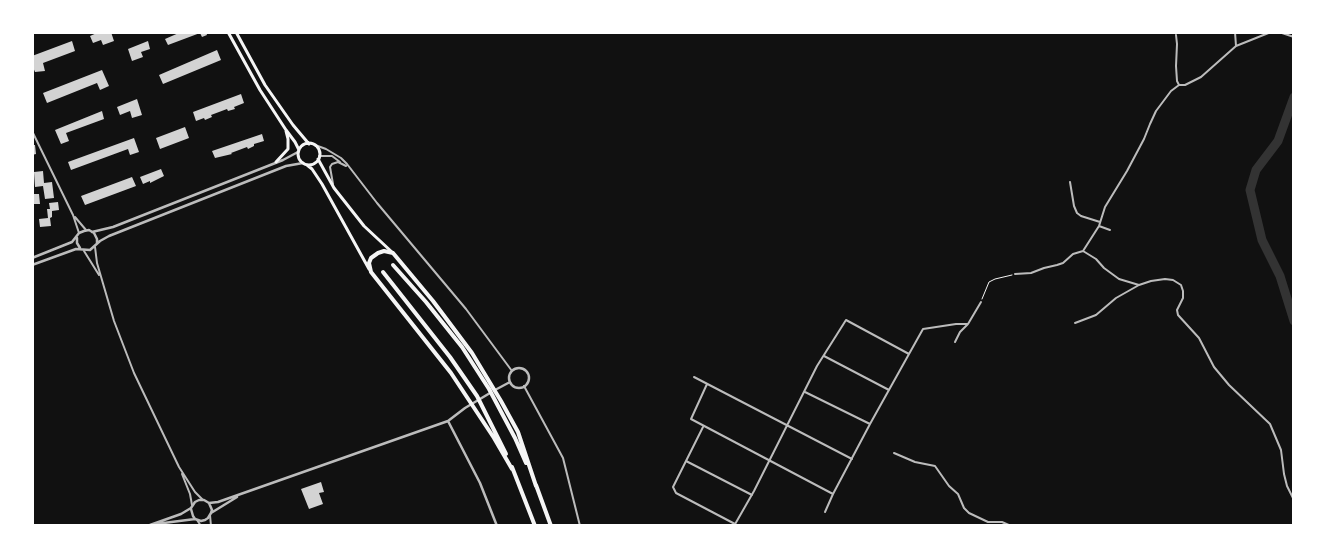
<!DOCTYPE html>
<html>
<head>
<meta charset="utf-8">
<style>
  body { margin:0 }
  #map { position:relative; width:1326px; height:558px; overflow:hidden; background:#111; font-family:"Archivo Narrow",sans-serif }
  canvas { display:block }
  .frame { position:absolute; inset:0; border:34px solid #fff; pointer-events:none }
</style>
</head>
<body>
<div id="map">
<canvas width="1326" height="558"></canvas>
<div class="frame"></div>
</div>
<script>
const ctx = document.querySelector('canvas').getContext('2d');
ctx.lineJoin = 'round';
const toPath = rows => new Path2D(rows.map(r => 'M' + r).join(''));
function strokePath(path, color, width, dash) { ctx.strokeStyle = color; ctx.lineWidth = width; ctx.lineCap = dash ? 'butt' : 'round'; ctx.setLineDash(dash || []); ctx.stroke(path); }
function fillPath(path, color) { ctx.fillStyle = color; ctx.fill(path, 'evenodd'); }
strokePath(toPath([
  [1294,97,1278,141,1256,170,1250,190,1262,240,1280,276,1294,321]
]), '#333', 9);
fillPath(toPath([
  [99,32,111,32,114,41,103,45,101,40,93,43,90,36],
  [181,32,206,32,207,35,202,37,200,33,168,45,165,39],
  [72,41,75,51,43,63,45,71,35,72,32,65,32,56],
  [148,41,150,49,141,52,143,57,132,61,128,49],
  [217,50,221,60,163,84,159,75],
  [102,70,109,86,100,90,97,83,47,103,43,93],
  [241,94,244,103,234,107,235,109,228,111,227,109,211,115,212,117,205,120,204,118,196,121,193,112],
  [137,99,142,115,132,118,130,111,120,115,117,107],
  [102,111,104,119,66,133,69,141,61,144,55,130],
  [185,127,189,138,160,149,156,138],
  [262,134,264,141,254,144,254,146,248,149,247,147,231,153,232,154,215,158,212,151],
  [134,138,139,152,130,155,128,149,71,170,68,162],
  [32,145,35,145,36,154,32,155],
  [161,169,164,176,150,183,150,181,143,184,140,177],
  [43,171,44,183,52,182,54,198,45,199,43,186,35,187,34,172],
  [132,177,136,186,85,205,81,196],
  [32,194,39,194,40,204,32,204],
  [58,202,59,210,52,211,52,217,50,218,51,226,40,227,39,219,48,218,47,209,50,209,49,203],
  [321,482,324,492,319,493,323,504,309,509,301,489]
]), '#d3d3d3');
strokePath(toPath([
  [982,299,989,282,995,279,1012,275]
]), '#f5f5f5', 1);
strokePath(toPath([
  [1235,32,1236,46],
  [1279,32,1294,37],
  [1176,35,1177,44,1176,66,1177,81,1179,85],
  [32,131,73,215,79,233],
  [315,145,326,149,341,158,347,164,377,203,466,309,512,371],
  [319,156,332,156,340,162],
  [1070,182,1074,206,1077,213,1081,216,1100,222],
  [333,184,330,167,332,164,338,162,346,166],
  [75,217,86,230],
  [1099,226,1110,230],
  [95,247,97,263,114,321,134,373,179,467,195,492,203,500],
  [84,251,99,275],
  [1083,251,1096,259,1104,268,1119,279,1139,285,1151,281,1165,279,1173,280,1181,285,1183,291,1183,298,1177,310,1178,315,1199,338,1214,367,1229,385,1270,424,1281,450,1284,474,1287,486,1294,500],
  [1015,274,1031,273,1044,268,1057,265,1063,263,1073,254,1083,251,1099,226,1105,207,1127,171,1144,139,1150,124,1156,111,1171,91,1179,85,1185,85,1201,77,1236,46,1271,32],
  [1075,323,1096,315,1116,298,1139,285],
  [955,342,960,332,968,324,981,302],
  [824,356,889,390],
  [694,377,852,459],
  [707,384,691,419,833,494],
  [524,386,563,458,580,526],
  [805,392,870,424],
  [703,427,673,487,676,493,735,524],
  [894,453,915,462,935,466,949,486,958,494,964,508,969,513,988,522,1002,522,1011,526],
  [686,461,752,495],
  [182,474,190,494,192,505],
  [825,512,833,494,870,424,909,354],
  [210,515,211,526],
  [197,520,201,526],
  [734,526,754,491,817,366,846,320,909,354,923,329,956,324,968,324]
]), '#bcbcbc', 2);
strokePath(toPath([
  [92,232,113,227,283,160,298,152],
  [77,238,77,243,80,248],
  [32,258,72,242,79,233,84,231,89,230,94,233,97,239,97,243],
  [32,265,76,249,90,250,100,241,109,236,286,166,303,163],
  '509 378a10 10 0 1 1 20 0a10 10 0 1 1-20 0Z',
  [495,390,510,382],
  [448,421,480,483,497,526],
  [209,503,212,510,211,513],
  [191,509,193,516,195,519],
  [156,524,195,519,201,521,205,520,208,518,211,513,237,497],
  [150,525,181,514,191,508,195,502,199,500,204,500,209,503,218,502,448,421,465,408,490,393]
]), '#bcbcbc', 2.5);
strokePath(toPath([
  [228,32,260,90,286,130,295,142,299,150],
  [236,32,265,85,293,125,309,144],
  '298 154a11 11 0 1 1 22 0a11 11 0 1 1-22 0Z',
  [318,159,334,188,364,226,393,253],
  [276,162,288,149,288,139,286,131],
  [307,165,312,169,322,184,369,269]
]), '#f5f5f5', 3);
strokePath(toPath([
  [393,265,426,302,462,347,489,389,515,438,526,463],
  [383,272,450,357,477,396,506,454],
  [512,467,535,526],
  [512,469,494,438,451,373,371,272,369,263,371,258,378,253,384,251,393,253,433,301,472,353,501,401,518,432,536,486],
  [536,485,551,526]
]), '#f5f5f5', 4);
</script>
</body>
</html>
